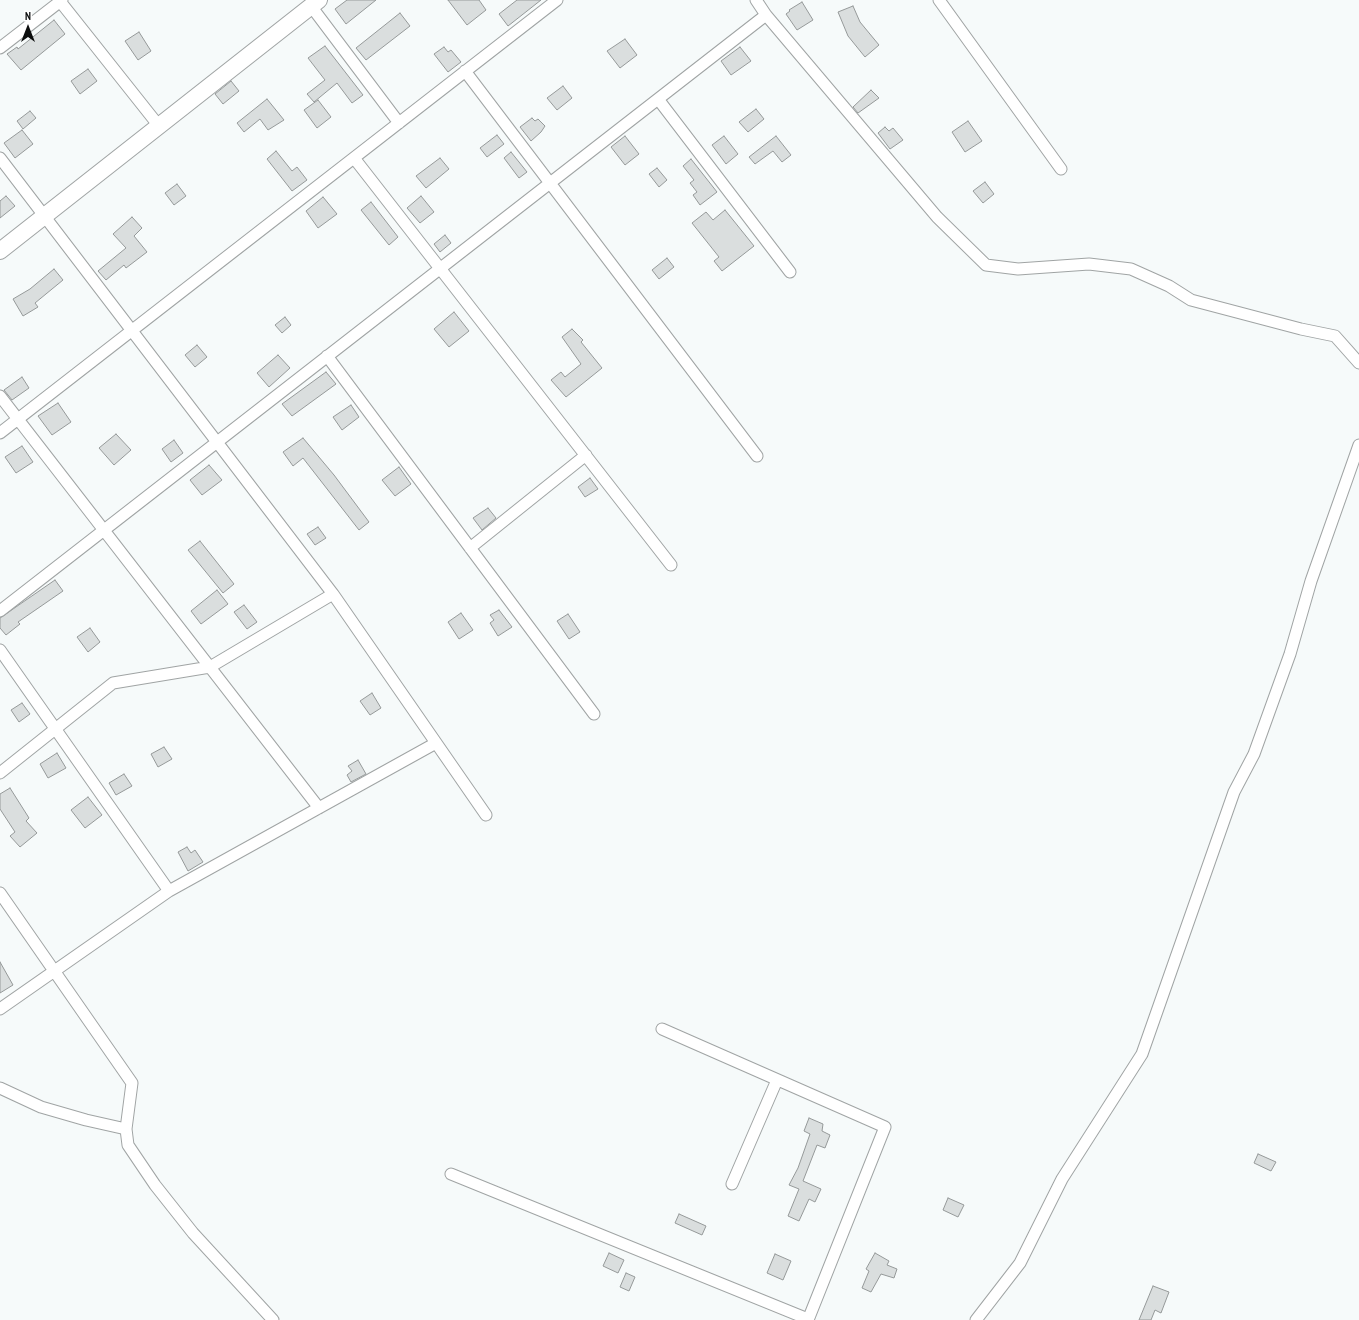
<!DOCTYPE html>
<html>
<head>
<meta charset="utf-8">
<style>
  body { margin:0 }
  #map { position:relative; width:1359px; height:1320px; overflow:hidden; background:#f6fafa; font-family:"PT Sans Narrow",sans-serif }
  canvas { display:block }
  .north { position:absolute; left:8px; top:8px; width:40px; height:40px; -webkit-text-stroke:3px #fff; paint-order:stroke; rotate:0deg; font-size:11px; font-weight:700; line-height:16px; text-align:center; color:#0b0d0d }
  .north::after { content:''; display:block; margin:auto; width:14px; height:18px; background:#0b0d0d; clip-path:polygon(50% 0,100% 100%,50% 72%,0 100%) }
</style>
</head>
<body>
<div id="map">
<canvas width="1359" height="1320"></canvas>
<div class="north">N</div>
</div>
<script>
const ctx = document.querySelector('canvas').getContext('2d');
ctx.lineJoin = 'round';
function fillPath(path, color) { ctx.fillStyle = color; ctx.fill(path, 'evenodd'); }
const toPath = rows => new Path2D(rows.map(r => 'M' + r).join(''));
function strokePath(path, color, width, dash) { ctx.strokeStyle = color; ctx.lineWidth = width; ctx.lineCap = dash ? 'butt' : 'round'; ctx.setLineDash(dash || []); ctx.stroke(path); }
const building = toPath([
  [347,0,376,0,346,24,335,9,347,0],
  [448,0,479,0,486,10,467,25,448,0],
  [517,0,541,0,508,26,499,14,517,0],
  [802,2,813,20,797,30,786,14,790,11,789,10,802,2],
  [853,6,860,22,879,45,865,57,848,36,838,12,853,6],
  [400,13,410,26,366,60,356,48,400,13],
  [54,20,65,34,21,70,7,54,17,47,18,49,54,20],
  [139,32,151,51,138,60,125,41,139,32],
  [625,39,637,55,620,68,607,51,625,39],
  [325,46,363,95,352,103,337,83,314,102,307,94,325,80,308,58,325,46],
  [444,47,448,52,451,50,461,62,448,72,434,54,444,47],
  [740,47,751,61,731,75,721,61,740,47],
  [88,69,97,81,80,94,71,81,88,69],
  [231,81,239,91,223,104,215,94,231,81],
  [563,86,572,98,557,110,547,98,563,86],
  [871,90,879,98,858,113,853,107,871,90],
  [267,99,284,120,268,130,260,119,244,132,237,123,267,99],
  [318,100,331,117,317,128,304,110,318,100],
  [756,109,764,119,748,132,739,122,756,109],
  [30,111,36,118,23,129,17,121,30,111],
  [532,118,535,121,538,119,545,126,541,132,531,141,520,127,532,118],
  [968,121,982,141,965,152,952,132,968,121],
  [885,127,889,131,893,128,903,140,890,149,878,133,885,127],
  [22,130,33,144,15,158,4,143,22,130],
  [497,135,504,144,487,157,480,148,497,135],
  [625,136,639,154,625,165,611,147,625,136],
  [724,136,738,154,726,164,712,145,724,136],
  [776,136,791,155,782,162,773,151,755,164,749,157,776,136],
  [276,151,292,171,297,167,307,180,292,191,267,159,276,151],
  [511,152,527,172,519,178,504,158,511,152],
  [440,158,449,169,426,188,416,176,440,158],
  [691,159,717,192,700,205,693,195,697,192,690,183,694,180,683,166,691,159],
  [657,168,667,180,659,187,649,174,657,168],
  [985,182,994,194,983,203,973,191,985,182],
  [177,184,186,196,174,205,165,193,177,184],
  [6,196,15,206,0,218,0,201,6,196],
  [421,196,434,212,420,223,407,208,421,196],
  [323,197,337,214,318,228,306,211,323,197],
  [371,202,398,237,389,245,361,210,371,202],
  [725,210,754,246,722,271,714,261,719,257,692,223,706,212,713,220,725,210],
  [132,217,142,228,134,236,147,252,126,268,124,265,106,280,98,271,126,248,113,234,132,217],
  [445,235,451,243,440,252,434,244,445,235],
  [667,258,674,267,659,279,652,270,667,258],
  [54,269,63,280,35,303,38,307,23,316,13,299,30,289,54,269],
  [454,312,469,331,449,347,434,329,454,312],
  [285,317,291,325,282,333,275,325,285,317],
  [572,329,583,340,581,342,602,368,566,397,551,380,561,372,565,377,581,364,562,337,572,329],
  [197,345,207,357,195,367,185,355,197,345],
  [278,355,290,368,269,387,257,373,278,355],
  [326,372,336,384,292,416,282,404,326,372],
  [22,377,29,388,12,400,4,390,22,377],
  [58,403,71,422,52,435,38,416,58,403],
  [351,405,359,417,342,430,333,417,351,405],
  [116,434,131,450,114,465,99,448,116,434],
  [303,438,334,475,369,522,359,530,303,458,293,466,283,452,303,438],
  [174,440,183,453,171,462,162,449,174,440],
  [22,446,33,462,16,473,5,457,22,446],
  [209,465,222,480,202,495,190,480,209,465],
  [399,467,411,484,395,496,382,480,399,467],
  [590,478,598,489,585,497,578,487,590,478],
  [488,508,496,518,482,530,473,518,488,508],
  [318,527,326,538,315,545,307,534,318,527],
  [200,541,234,584,223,593,188,550,200,541],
  [55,580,63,591,18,622,20,624,6,635,0,628,0,618,55,580],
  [217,590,228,604,201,624,191,611,217,590],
  [244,605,257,622,247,629,234,612,244,605],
  [499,610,512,627,498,636,490,623,494,620,490,615,499,610],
  [461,613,473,630,459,639,448,622,461,613],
  [568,614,580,632,569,639,557,621,568,614],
  [90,628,100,642,88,652,77,637,90,628],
  [372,693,381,708,370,715,360,701,372,693],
  [22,703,30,714,19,722,11,710,22,703],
  [164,747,172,759,158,767,151,754,164,747],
  [57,753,66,768,48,778,40,764,57,753],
  [358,760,366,774,351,782,347,775,352,771,348,766,358,760],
  [124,774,132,786,116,795,109,783,124,774],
  [10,788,29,818,26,821,37,833,20,847,10,836,15,832,0,809,0,794,10,788],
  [88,797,102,815,85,828,71,810,88,797],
  [187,847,191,853,195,850,203,862,188,871,178,852,187,847],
  [0,962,13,985,0,993,0,962],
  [809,1118,823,1124,822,1131,830,1135,825,1148,817,1145,803,1181,821,1189,815,1202,809,1199,799,1221,788,1216,799,1189,789,1185,798,1168,810,1134,804,1131,809,1118],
  [1258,1154,1276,1162,1271,1171,1254,1163,1258,1154],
  [948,1198,964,1205,958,1217,943,1210,948,1198],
  [679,1214,706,1226,702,1235,675,1223,679,1214],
  [609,1253,624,1260,618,1273,603,1266,609,1253],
  [875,1253,889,1261,887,1265,897,1269,894,1278,881,1274,871,1292,862,1288,869,1271,866,1269,875,1253],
  [775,1254,791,1261,783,1280,767,1273,775,1254],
  [626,1273,635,1277,629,1291,620,1287,626,1273],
  [1153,1286,1169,1292,1161,1313,1155,1310,1151,1320,1139,1320,1153,1286]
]);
fillPath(building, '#dadede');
strokePath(building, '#959999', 1);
const minor = toPath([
  [59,0,159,126],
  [756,0,766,15,937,217,986,265,1018,269,1089,264,1131,269,1169,286,1191,300,1301,329,1335,336,1359,363],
  [939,0,1061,169],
  [311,6,399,123],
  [0,48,62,0],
  [465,71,757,456],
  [658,99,790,272],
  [0,158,333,594,486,815],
  [354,158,671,565],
  [327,356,594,714],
  [0,396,319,808],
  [0,433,557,0],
  [470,548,586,455],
  [0,611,766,15],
  [0,650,169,891],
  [0,773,113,683,210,667,333,594],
  [0,893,132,1083,126,1129,128,1145,155,1185,193,1233,273,1320],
  [0,1009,169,891,436,743],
  [662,1029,885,1127,808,1320],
  [0,1088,41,1107,86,1120,126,1129],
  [451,1174,808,1319],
  [732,1184,777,1080],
  [976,1320,1020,1263,1062,1179,1142,1054,1234,792,1254,754,1290,654,1311,581,1359,445]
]);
const secondary = toPath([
  [0,251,319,0]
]);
strokePath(minor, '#a0a4a4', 13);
strokePath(secondary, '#a0a4a4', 18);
strokePath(minor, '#fff', 11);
strokePath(secondary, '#fff', 16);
</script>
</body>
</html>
